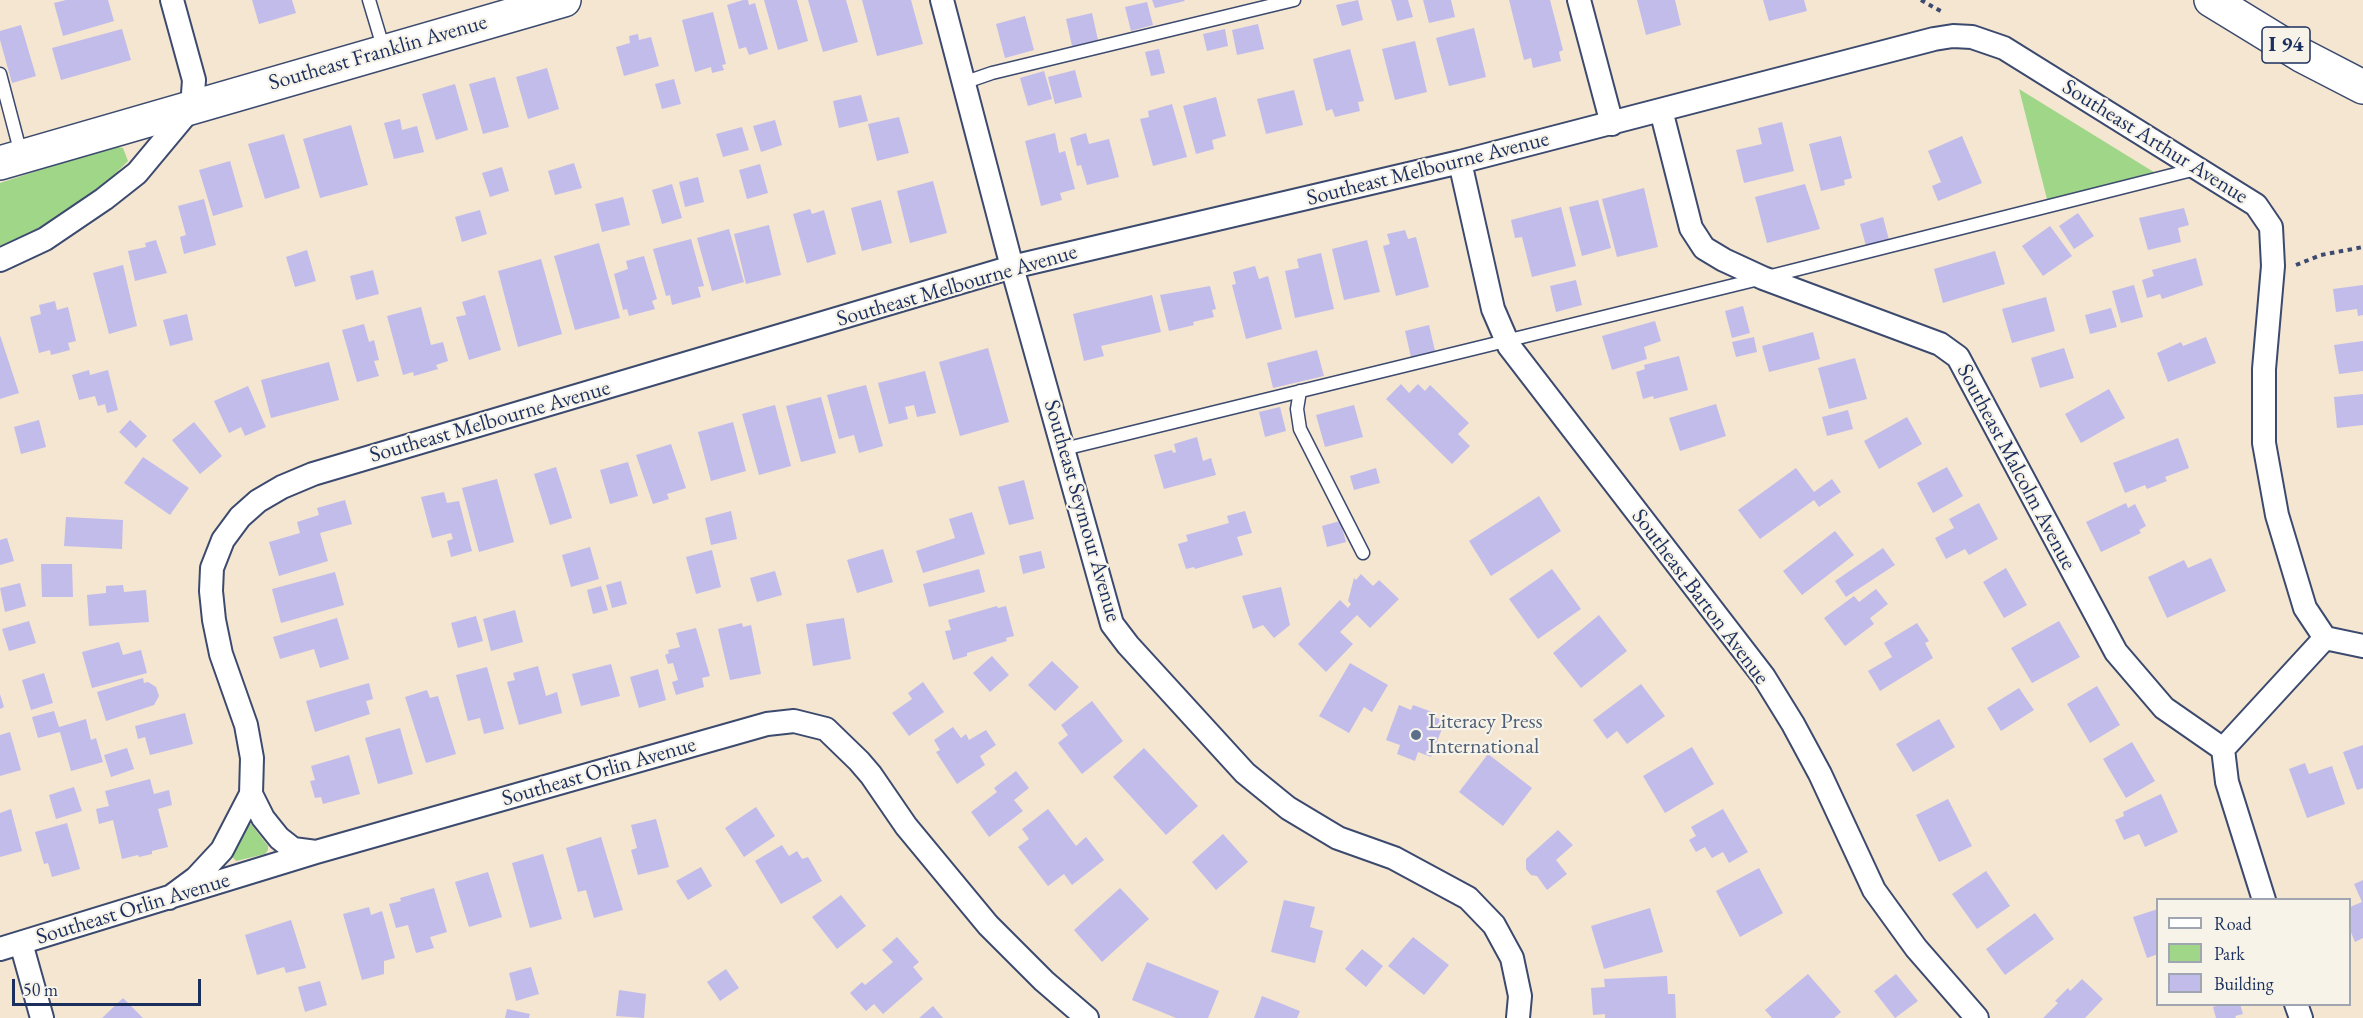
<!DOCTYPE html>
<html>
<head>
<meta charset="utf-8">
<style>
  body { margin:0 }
  #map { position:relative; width:2363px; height:1018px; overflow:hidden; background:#f4e6d0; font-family:"EB Garamond",serif }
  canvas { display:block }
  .legend { position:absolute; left:2156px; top:898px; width:195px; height:108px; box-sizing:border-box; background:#f7f3e8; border:2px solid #9fa5b1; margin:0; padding:8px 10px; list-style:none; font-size:18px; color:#1b2f5e }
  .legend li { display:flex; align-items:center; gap:12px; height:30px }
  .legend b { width:30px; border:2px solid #9fa5b1 }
  .scale { position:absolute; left:12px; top:979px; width:189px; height:27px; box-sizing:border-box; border:3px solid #1b2f5e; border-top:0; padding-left:8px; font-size:18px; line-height:21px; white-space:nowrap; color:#1b2f5e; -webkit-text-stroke:4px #f7f3e8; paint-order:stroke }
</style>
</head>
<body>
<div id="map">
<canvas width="2363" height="1018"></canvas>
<ul class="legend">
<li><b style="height:8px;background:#fff"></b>Road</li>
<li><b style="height:16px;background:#9fd688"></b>Park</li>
<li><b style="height:16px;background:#c2bceb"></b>Building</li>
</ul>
<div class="scale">50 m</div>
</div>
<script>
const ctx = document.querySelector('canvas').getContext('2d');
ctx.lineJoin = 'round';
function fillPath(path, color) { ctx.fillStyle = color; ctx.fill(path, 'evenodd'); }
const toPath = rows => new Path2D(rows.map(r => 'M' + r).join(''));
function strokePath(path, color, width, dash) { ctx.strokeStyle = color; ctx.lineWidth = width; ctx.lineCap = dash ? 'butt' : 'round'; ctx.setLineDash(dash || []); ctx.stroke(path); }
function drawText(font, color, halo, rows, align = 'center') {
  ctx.font = font + ' "EB Garamond",serif'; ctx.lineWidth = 4.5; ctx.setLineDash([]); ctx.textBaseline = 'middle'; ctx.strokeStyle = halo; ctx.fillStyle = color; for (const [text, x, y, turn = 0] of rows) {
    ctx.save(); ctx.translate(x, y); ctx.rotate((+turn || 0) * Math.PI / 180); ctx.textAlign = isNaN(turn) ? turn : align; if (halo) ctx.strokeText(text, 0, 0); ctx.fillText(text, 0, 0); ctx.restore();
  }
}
fillPath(toPath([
  [2019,89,2157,174,2048,203],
  [112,146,123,148,128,161,103,186,47,224,0,246,0,183],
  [251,824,268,846,268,850,265,854,236,861,231,855,247,825]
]), '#9fd688');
fillPath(toPath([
  [66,0,108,0,114,21,63,36,54,3],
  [252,0,292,0,296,13,259,24],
  [743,0,748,0,749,5,755,3,768,49,749,55,746,47,739,49,727,5],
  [764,0,797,0,808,41,778,50],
  [808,0,846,0,858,42,823,52],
  [862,0,911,0,923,44,877,56],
  [1152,0,1184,0,1185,1,1155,8],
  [1358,0,1363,20,1342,26,1336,5],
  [1391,0,1408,0,1413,17,1397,21],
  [1423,0,1451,0,1455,17,1429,23],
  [1509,0,1550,0,1563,50,1559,52,1561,61,1533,68,1531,58,1524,60],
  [1637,0,1675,0,1681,25,1646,35],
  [1763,0,1804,0,1807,11,1769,21],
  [1147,2,1153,25,1131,31,1125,7],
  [713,12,726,64,722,65,724,70,712,73,711,67,695,72,682,20],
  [1092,13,1098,40,1072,46,1066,19],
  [1025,16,1034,50,1005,58,996,24],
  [1258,24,1264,49,1237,55,1232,30],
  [21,25,36,76,12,83,0,40,0,31],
  [1474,28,1486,77,1449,86,1436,38],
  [122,29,131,60,61,80,52,48],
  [1225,29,1228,46,1207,51,1203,34],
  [638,34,639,40,651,37,659,66,624,76,616,47,630,43,629,36],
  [1415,41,1427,92,1395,100,1382,49],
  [1159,49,1165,73,1151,76,1145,52],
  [1350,49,1364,101,1358,102,1360,111,1335,117,1332,109,1326,111,1313,59],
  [547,68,559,109,528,119,516,77],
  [1075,70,1082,97,1055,104,1048,77],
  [1044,71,1052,99,1028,106,1020,78],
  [495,77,509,127,483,134,469,84],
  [674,79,681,104,662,109,655,84],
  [455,84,468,130,436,140,422,94],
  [1294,90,1303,125,1266,134,1257,99],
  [861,95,868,121,839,128,833,101],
  [1216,97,1226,136,1212,140,1214,149,1196,154,1183,106],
  [1172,104,1187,157,1153,166,1140,119,1149,117,1148,111],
  [899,117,909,153,877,161,868,124],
  [400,119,402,130,417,126,424,152,394,159,384,123],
  [775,120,782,145,761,152,753,126],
  [1782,122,1794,171,1744,183,1736,150,1762,144,1758,128],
  [351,125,368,185,320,198,303,139],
  [742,127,749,150,723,157,716,134],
  [1055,133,1059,153,1065,151,1075,189,1060,193,1062,200,1041,206,1025,141],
  [1086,133,1089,144,1109,139,1119,177,1087,185,1081,165,1077,166,1070,138],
  [284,134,300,188,265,199,248,144],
  [1841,136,1852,178,1844,180,1845,185,1821,191,1809,144],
  [1962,136,1982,183,1938,201,1932,186,1941,182,1928,151],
  [230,161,243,207,213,216,199,170],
  [574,163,582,188,555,195,548,171],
  [760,164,768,193,747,199,739,170],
  [502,167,509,191,490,197,482,173],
  [698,177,704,202,685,207,679,182],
  [933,181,947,233,910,243,897,191],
  [672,184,682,218,662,224,652,190],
  [1805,184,1820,229,1767,243,1755,197],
  [1644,188,1658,247,1617,257,1602,199],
  [623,197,630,225,602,232,595,204],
  [204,199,216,245,184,254,180,237,186,235,178,206],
  [881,200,892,243,862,251,851,208],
  [1598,200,1611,248,1582,256,1569,207],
  [1561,207,1576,266,1532,277,1522,237,1515,238,1511,220],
  [2184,208,2189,225,2178,228,2181,242,2148,250,2139,218],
  [810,209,812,214,824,210,836,254,807,263,793,214],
  [480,210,487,234,462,242,455,217],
  [2078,213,2094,236,2074,249,2059,226],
  [1883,217,1889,240,1866,246,1860,224],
  [769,225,781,275,746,284,734,234],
  [2050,226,2072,256,2043,276,2022,246],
  [729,229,744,282,712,291,697,238],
  [1405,230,1408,239,1416,237,1429,287,1396,296,1383,246,1390,244,1387,234],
  [691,239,704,286,698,287,701,297,672,305,670,295,666,296,653,249],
  [156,240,167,273,135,281,128,251,146,247,145,243],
  [1367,240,1380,292,1344,300,1332,249],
  [599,243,620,318,575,330,554,256],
  [307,250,316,281,295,287,286,257],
  [1995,251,2005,284,1943,303,1934,269],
  [1321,253,1334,309,1295,318,1285,271,1299,268,1297,259],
  [644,256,657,299,652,301,655,309,629,316,627,309,623,310,614,274,628,269,626,261],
  [2196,258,2203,285,2162,299,2160,294,2147,298,2142,280,2154,276,2152,270],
  [541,259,562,334,518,347,498,271],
  [123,265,137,326,109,334,93,273],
  [1255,266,1259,279,1268,276,1282,329,1246,339,1232,285,1236,284,1233,272],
  [373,270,379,294,356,300,350,276],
  [1576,280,1582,305,1556,312,1550,286],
  [2134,285,2143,317,2121,323,2112,291],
  [2363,285,2363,315,2358,316,2357,309,2336,312,2333,289],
  [1210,286,1216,309,1212,310,1214,317,1193,322,1194,325,1169,331,1160,295],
  [485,295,501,350,469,360,456,317,466,315,462,302],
  [1152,295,1161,332,1101,346,1104,356,1084,361,1073,314],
  [2046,297,2055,331,2012,343,2002,309],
  [55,301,57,310,68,307,76,341,68,343,70,350,51,355,50,350,39,353,30,317,41,314,39,305],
  [1743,306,1750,333,1732,338,1725,311],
  [421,307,431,345,443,342,448,361,436,365,438,369,414,376,413,372,403,375,387,316],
  [2111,308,2117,327,2090,334,2085,315],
  [187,314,193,340,170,346,163,320],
  [1655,321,1661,341,1644,347,1647,359,1612,370,1602,336],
  [364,324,369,342,374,340,379,360,374,361,379,376,357,382,342,330],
  [1429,325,1435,351,1411,357,1405,331],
  [1813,332,1820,359,1769,372,1762,346],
  [0,335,19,393,0,399],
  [1754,337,1757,352,1736,357,1732,342],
  [2206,337,2216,363,2168,382,2157,353,2181,342,2183,346],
  [2363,341,2363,371,2339,374,2334,345],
  [988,348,1009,422,960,436,939,362],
  [2064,348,2074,378,2040,388,2031,358],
  [1317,350,1324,376,1273,388,1267,363],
  [1679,356,1688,390,1654,399,1653,396,1643,399,1636,372,1645,369,1644,365],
  [1855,358,1867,399,1829,409,1818,368],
  [329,362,339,400,271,418,261,380],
  [89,370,90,375,108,370,118,410,107,413,105,404,98,406,95,396,79,400,72,375],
  [925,371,936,413,917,417,914,405,905,407,908,419,889,424,878,383],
  [1401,384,1409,393,1418,384,1425,391,1430,385,1469,423,1458,434,1470,446,1452,464,1386,399],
  [866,385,883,446,859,453,854,435,839,439,827,395],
  [248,386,266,427,245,436,241,427,229,433,214,401],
  [2109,389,2125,418,2081,443,2065,414],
  [2363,394,2363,425,2337,428,2334,397],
  [821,397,836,453,801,462,786,406],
  [1716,404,1726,436,1680,451,1669,418],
  [775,405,791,466,759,475,742,414],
  [1354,405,1363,437,1325,447,1316,415],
  [1280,407,1286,431,1265,437,1259,412],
  [1848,410,1853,429,1827,436,1822,417],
  [1907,417,1922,444,1879,469,1864,441],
  [39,420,46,447,21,454,14,427],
  [130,420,147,436,136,448,119,432],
  [194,422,222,456,200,474,172,440],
  [733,422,746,471,711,481,698,432],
  [1197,437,1203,461,1211,458,1216,475,1164,489,1154,455,1172,450,1173,453,1176,452,1174,444],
  [2178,438,2189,468,2165,477,2167,481,2147,489,2145,485,2125,493,2113,463],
  [671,444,686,488,667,494,669,499,653,504,636,455],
  [143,457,189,488,170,515,124,483],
  [628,462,638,496,610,504,600,470],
  [556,467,572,518,550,525,534,474],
  [1947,467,1963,496,1933,513,1917,483],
  [1376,468,1380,483,1354,490,1350,476],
  [1796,468,1814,492,1832,479,1841,492,1819,507,1814,500,1760,539,1738,510],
  [497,479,514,542,479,552,462,488],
  [1024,480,1034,519,1009,525,998,487],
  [444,492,447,503,459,501,472,551,451,557,447,541,453,539,451,533,432,538,421,497],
  [1539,496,1561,531,1491,576,1469,541],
  [345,500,352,524,320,533,328,561,279,576,269,542,300,533,297,522,319,515,317,508],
  [1979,503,1998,539,1969,555,1965,549,1946,559,1935,538,1954,528,1949,519],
  [2126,503,2128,508,2135,504,2146,526,2139,530,2141,533,2101,552,2086,522],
  [731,511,737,539,711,545,705,518],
  [1245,511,1252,533,1237,537,1243,555,1195,569,1194,567,1186,569,1178,544,1188,541,1186,535,1229,523,1227,516],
  [972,512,985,554,923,573,916,551,955,538,949,519],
  [66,517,123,520,122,549,64,546],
  [1340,521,1346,542,1327,547,1322,526],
  [1835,531,1854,555,1802,595,1783,571],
  [7,538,14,561,0,565,0,540],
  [590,547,599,579,571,587,562,555],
  [1883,548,1895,565,1846,597,1835,581],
  [883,549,893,582,857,593,847,560],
  [712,550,721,587,696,594,686,557],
  [1041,551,1045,568,1023,574,1019,556],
  [2211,558,2226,591,2167,618,2148,577,2184,560,2188,568],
  [41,564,72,564,73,597,42,597],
  [2006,568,2027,605,2004,618,1983,582],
  [979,569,985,592,929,607,923,584],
  [1552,569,1581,609,1538,639,1509,599],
  [775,571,782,595,757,602,750,578],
  [335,572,344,605,281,623,272,589],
  [1361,574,1373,586,1379,580,1399,599,1370,628,1357,615,1340,632,1353,644,1326,672,1298,644,1340,600,1348,608,1351,604,1348,601,1354,578,1356,580],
  [621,581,627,604,612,608,606,585],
  [20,583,26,606,5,612,0,588],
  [123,585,124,592,146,590,149,622,89,626,87,595,106,593,106,586],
  [601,586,608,610,593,614,587,590],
  [1281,587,1290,625,1274,638,1263,625,1253,629,1242,596],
  [1876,589,1888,604,1870,618,1874,624,1845,646,1824,618,1854,596,1859,602],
  [997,606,998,608,1006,606,1014,636,1006,638,1007,641,967,653,967,656,953,660,945,631,951,630,948,620],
  [515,610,523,642,491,651,483,619],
  [1599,615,1627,651,1581,688,1553,653],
  [476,616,483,641,458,648,451,623],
  [337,618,349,659,320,668,314,649,280,659,273,637],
  [844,618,851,659,813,666,806,624],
  [29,621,36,643,9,651,2,629],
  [2059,621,2080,657,2032,683,2011,648],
  [742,623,743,627,751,625,761,674,730,680,718,629],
  [1917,623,1929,641,1925,643,1933,658,1880,691,1868,671,1892,657,1884,643],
  [696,628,710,676,702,678,704,687,676,695,672,682,678,680,673,663,668,664,665,655,669,653,668,650,680,647,676,633],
  [119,642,123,655,141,650,147,673,92,688,82,652],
  [992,656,1009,675,990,692,973,673],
  [1052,661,1079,687,1055,711,1028,685],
  [1350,663,1388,685,1372,712,1364,707,1349,733,1319,716],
  [611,664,620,696,581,706,572,674],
  [538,666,546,696,557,692,562,713,519,725,507,682,515,680,513,673],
  [487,667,504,729,484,734,480,718,468,721,456,675],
  [658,669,666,700,639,708,630,677],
  [44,673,53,703,31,710,22,680],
  [143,678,144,683,148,682,156,687,159,696,154,705,106,721,97,692],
  [923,682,944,712,909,736,892,713,912,699,908,693],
  [369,683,373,699,366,701,370,714,315,732,306,701],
  [1641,684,1665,716,1627,744,1617,731,1607,739,1593,720],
  [2097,686,2120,725,2090,743,2067,704],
  [2019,688,2034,710,2001,731,1987,708],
  [427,690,430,698,438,696,456,754,426,763,405,697],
  [0,694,4,707,0,709],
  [1092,701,1123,741,1082,774,1058,743,1068,735,1061,725],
  [1399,705,1411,710,1413,705,1435,713,1434,717,1445,721,1431,757,1418,752,1415,761,1397,754,1400,745,1386,740],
  [54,711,59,727,86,719,91,740,96,738,103,762,71,771,60,732,38,738,32,717],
  [185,713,193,744,150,755,145,737,138,739,135,726],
  [1939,719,1955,747,1913,772,1896,744],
  [953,727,961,738,966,734,969,740,986,730,996,745,980,756,985,765,957,784,936,752,940,750,934,740],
  [400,728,413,774,378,784,365,738],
  [10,732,21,770,0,776,0,735],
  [2132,742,2155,781,2126,798,2103,759],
  [2363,745,2363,788,2357,790,2343,752],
  [1692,747,1714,784,1665,813,1643,776],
  [127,748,134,769,111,777,104,755],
  [1144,748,1198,806,1166,835,1113,777],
  [1488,754,1532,788,1503,826,1459,792],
  [349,755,360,794,323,804,321,797,315,798,310,781,315,780,311,766],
  [2305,763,2309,774,2332,766,2345,804,2307,818,2289,769],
  [1016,771,1029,788,1014,800,1023,811,989,837,971,812,997,792,994,788],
  [150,779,154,794,169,790,172,805,158,809,168,847,152,851,152,854,139,857,138,855,122,859,113,820,99,824,96,809,109,806,105,791],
  [74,787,82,811,56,819,49,795],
  [2161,794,2178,832,2145,847,2139,834,2124,840,2115,820,2124,816,2123,812],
  [1948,799,1972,846,1939,862,1916,815],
  [756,807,775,836,744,857,725,828],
  [11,809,22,851,0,857,0,813],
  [1048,809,1076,846,1086,837,1104,860,1072,885,1064,874,1048,886,1018,847,1029,839,1022,829],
  [1723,809,1748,852,1729,863,1723,852,1712,858,1705,847,1696,852,1689,840,1696,836,1691,827],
  [656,819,669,867,638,875,631,850,637,848,631,825],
  [67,823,80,869,52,877,48,863,44,864,35,832],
  [1558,830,1573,845,1556,860,1567,874,1547,890,1537,876,1531,875,1526,869,1526,859],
  [1223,834,1248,862,1216,890,1192,862],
  [601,837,623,910,594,918,586,890,578,892,566,848],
  [782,845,789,856,797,851,802,859,808,857,822,881,781,904,755,861],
  [543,854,562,919,530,928,512,863],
  [701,867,712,886,688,900,676,881],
  [1759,868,1783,913,1740,937,1716,891],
  [1986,871,2010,906,1977,929,1952,894],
  [488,872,502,917,469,927,455,882],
  [2363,880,2363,938,2355,942,2350,930,2350,907,2362,902,2354,884],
  [434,888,447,932,430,937,434,948,416,953,408,925,396,928,389,904,401,901,400,898],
  [1120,888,1149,919,1102,962,1074,930],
  [841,895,866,926,837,949,812,917],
  [1284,900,1315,907,1310,927,1323,931,1315,963,1271,952],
  [369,907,371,915,382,911,395,958,384,961,384,974,362,980,343,914],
  [1650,908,1663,952,1604,969,1591,926],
  [2158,909,2158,954,2147,958,2133,917],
  [2035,913,2054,939,2005,975,1986,949],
  [291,920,306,968,286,973,284,967,257,975,245,935],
  [897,937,919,962,913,967,923,979,883,1014,874,1004,866,1011,850,993,862,982,865,985,893,962,882,950],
  [1413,937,1449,965,1424,995,1388,966],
  [1362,949,1383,966,1366,987,1345,969],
  [1147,962,1219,991,1208,1018,1176,1018,1132,1000],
  [531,967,539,994,516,1001,509,973],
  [726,969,739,988,720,1001,707,982],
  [1808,974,1841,1012,1834,1018,1772,1018,1765,1010],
  [1896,974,1918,1001,1895,1018,1874,991],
  [1667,976,1668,994,1675,994,1676,1018,1605,1018,1605,1014,1593,1015,1591,988,1605,987,1604,979],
  [2082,979,2103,999,2085,1018,2043,1018,2058,1003,2055,1001,2068,988,2070,991],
  [320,981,327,1005,305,1012,298,987],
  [619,990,646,994,644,1018,616,1016],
  [1262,996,1300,1011,1297,1018,1254,1018],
  [123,998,143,1018,102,1018],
  [2223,1004,2240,1004,2243,1014,2235,1016,2236,1018,2216,1018,2213,1007],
  [933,1006,943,1018,919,1018],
  [507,1009,530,1014,529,1018,505,1018]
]), '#c2bceb');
const lane = toPath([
  [369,0,384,50],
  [0,74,21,154],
  [963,83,992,73,1294,0],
  [1300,391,1297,409,1300,429,1363,553],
  [1064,449,1763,278,2196,169]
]);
const street = toPath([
  [942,0,1012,267,1112,624,1128,645,1245,773,1288,808,1338,838,1394,858,1468,898,1494,925,1512,958,1520,996,1518,1018],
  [1579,0,1612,124],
  [1661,110,1691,228,1704,248,1724,260,1763,278,1940,344,1958,357,2116,652,2164,708,2223,749,2227,782,2264,900],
  [1460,162,1493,309,1509,346,1764,677,1793,724,1820,774,1874,890,1916,948,1977,1018],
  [0,260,45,239,104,199,137,173,192,107,194,80,172,0],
  [2223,749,2325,638],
  [251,794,263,818,279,838,293,849,316,852],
  [169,898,196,878,222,850,251,794,252,758,246,725,221,654,214,620,211,591,212,568,223,540,240,517,258,501,282,487,313,474,1012,267,1460,162,1934,39,1953,36,1972,37,2004,48,2256,205,2271,227,2273,266,2264,369,2264,443,2277,515,2305,608,2325,638,2363,646],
  [21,943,42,1018],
  [0,949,316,852,767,724,794,721,826,729,859,761,871,775,906,826,988,925,1044,981,1087,1018],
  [2296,1004,2301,1018]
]);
const secondary = toPath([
  [0,163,564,0]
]);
const highway = toPath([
  [2211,0,2301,55,2363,87]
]);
strokePath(lane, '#3c4a6f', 15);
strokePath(street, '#3c4a6f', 26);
strokePath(secondary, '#3c4a6f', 36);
strokePath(highway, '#3c4a6f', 36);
strokePath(toPath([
  [1921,0,1944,13],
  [2296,265,2321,255,2363,247]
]), '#3c4a6f', 4, [4.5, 4.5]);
strokePath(lane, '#fff', 12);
strokePath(street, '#fff', 22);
strokePath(secondary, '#fff', 33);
strokePath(highway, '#fff', 33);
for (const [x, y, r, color] of [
  [1416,735,6,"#5c6f8a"]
]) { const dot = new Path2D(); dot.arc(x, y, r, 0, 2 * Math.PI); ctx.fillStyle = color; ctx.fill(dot); strokePath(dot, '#f7f3e8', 2); }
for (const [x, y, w] of [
  [2286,45,48]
]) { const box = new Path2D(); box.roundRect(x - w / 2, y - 18, w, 36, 4.5); ctx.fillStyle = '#f7f3e8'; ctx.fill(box); strokePath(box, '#1b2f5e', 1.5); }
drawText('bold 21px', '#1b2f5e', null, [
  ["I 94",2286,45]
]);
drawText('22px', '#1b2f5e', '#f7f3e8', [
  ["Southeast Franklin Avenue",378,53,-16],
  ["Southeast Arthur Avenue",2155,142,32],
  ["Southeast Melbourne Avenue",1428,169,-14],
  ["Southeast Melbourne Avenue",957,286,-16],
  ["Southeast Melbourne Avenue",490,422,-16],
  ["Southeast Malcolm Avenue",2016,467,62],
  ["Southeast Seymour Avenue",1082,511,74],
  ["Southeast Barton Avenue",1700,597,53],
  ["Southeast Orlin Avenue",599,772,-16],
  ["Southeast Orlin Avenue",133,909,-17]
]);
drawText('22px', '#4e5e75', '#f7f3e8', [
  ["Literacy Press",1428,722],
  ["International",1428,747]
], 'left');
</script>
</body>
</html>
